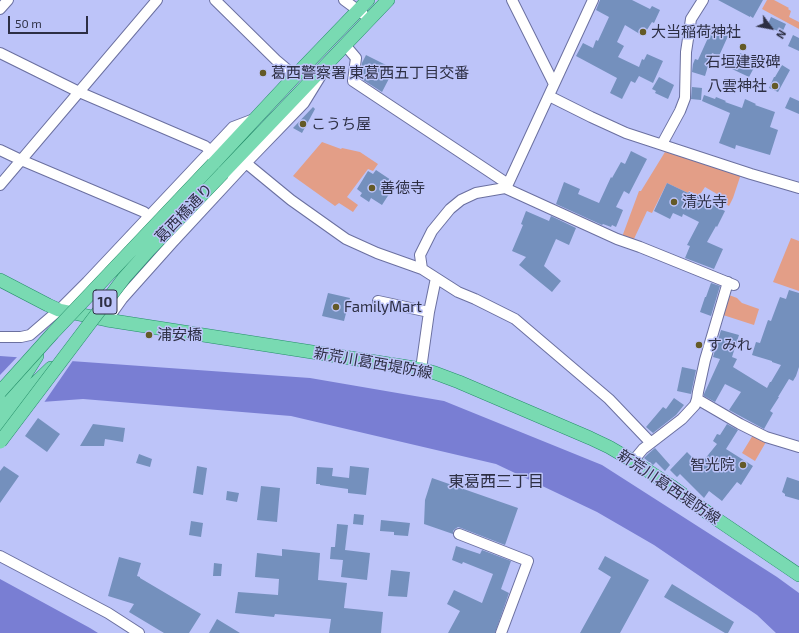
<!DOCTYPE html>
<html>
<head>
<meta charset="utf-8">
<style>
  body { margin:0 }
  #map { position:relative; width:799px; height:633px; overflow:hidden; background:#bdc4f9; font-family:"Exo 2",sans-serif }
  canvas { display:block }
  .north { position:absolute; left:751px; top:8px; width:40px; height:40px; -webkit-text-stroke:3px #bdc4f9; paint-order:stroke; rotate:122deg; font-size:11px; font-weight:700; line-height:16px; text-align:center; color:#2d2f44 }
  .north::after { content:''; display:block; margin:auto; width:14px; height:18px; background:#2d2f44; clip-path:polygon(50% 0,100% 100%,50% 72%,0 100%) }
  .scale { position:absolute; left:8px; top:16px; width:80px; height:18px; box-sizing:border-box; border:2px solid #2d2f44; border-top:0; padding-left:5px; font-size:12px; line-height:14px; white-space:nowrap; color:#2d2f44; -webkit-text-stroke:3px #bdc4f9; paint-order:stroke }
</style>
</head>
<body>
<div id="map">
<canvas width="799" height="633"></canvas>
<div class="north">N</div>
<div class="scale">50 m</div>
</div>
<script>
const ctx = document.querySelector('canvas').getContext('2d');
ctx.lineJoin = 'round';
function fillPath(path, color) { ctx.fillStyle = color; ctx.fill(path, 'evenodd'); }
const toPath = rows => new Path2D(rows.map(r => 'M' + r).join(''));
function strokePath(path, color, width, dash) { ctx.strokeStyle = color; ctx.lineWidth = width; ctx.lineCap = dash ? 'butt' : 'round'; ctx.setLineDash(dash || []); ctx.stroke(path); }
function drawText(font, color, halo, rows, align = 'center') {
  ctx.font = font + ' "Exo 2","Noto Sans JP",sans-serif'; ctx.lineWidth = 3; ctx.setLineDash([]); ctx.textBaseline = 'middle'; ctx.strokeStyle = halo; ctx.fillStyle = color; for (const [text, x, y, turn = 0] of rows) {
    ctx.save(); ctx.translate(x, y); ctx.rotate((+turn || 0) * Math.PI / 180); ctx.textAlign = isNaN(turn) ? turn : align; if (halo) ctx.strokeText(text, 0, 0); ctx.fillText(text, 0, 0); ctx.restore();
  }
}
fillPath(toPath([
  [767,0,774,0,789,8,788,9,791,11,789,17,799,22,799,29,762,9],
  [322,142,341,149,342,148,360,152,378,164,373,171,368,169,347,197,358,205,353,212,339,203,335,206,293,176],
  [665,152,741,174,733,198,729,206,722,202,724,198,705,187,699,196,689,191,688,193,667,183,652,213,647,211,633,241,622,237,639,191,641,191],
  [791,238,799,241,799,240,799,291,773,282],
  [729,295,737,298,742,303,759,309,754,325,723,315],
  [753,435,766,442,755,461,742,453]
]), '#e39e87');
fillPath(toPath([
  [0,356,310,378,444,401,602,465,777,577,799,593,799,633,776,633,757,615,654,545,597,512,496,464,291,416,83,399,0,405],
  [0,579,90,628,98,633,0,633]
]), '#797ed3');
fillPath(toPath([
  [18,356,74,359,43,404,0,407,0,375]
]), '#bdc4f9');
fillPath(toPath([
  [600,0,632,0,650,9,652,6,660,10,654,23,652,22,643,36,625,25,617,42,624,46,618,57,639,67,642,59,644,60,647,54,663,61,653,83,639,76,635,83,631,81,622,99,610,93,617,78,576,56,583,43,593,48,596,40,598,41,609,17,596,10],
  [718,0,763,0,753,18,750,16,750,17],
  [771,17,786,24,782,33,767,26],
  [712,29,728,36,719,56,712,53,705,76,692,72,693,64,695,59,698,60],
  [793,35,799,38,799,51,788,46],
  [740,53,757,62,749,77,732,69],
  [366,55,394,69,382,92,360,78,362,63],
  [782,65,790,70,778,92,769,88,774,77,775,77],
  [659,77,674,85,668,99,655,93,656,91,652,89],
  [692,87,702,88,701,100,691,99],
  [704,95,715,99,716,97,726,101,725,102,742,108,745,99,756,104,755,105,775,112,770,127,778,130,770,155,736,145,735,149,719,143,730,113,702,101],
  [790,97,799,101,799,114,785,108],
  [313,107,315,109,302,133,293,128],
  [631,151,647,159,629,194,624,191,616,207,623,210,616,227,612,225,611,227,603,224,602,225,556,204,564,182,580,189,578,194,599,203,611,177,612,178,621,162,625,164],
  [376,170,391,180,388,185,393,188,382,205,371,198,369,202,360,196,362,193,357,189,368,171,373,174],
  [667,183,688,193,689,192,701,198,700,199,725,211,717,227,716,226,707,242,723,249,714,269,685,258,690,246,687,245,699,222,683,214,682,217,673,213,670,219,654,211],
  [526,211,549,221,551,216,576,228,569,245,556,239,544,266,561,281,552,292,519,265,526,257,512,251,523,225,521,224],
  [711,283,720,286,711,316,700,312,705,297,706,297],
  [789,290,799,293,799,367,796,376,793,381,789,379,778,397,779,397,770,411,773,413,764,429,729,410,741,392,725,384,715,402,704,396,704,394,720,359,713,357,721,330,739,335,732,357,737,359,733,367,767,388,770,382,771,382,781,365,772,362,772,361,752,355,756,342,760,343,768,320,771,321,780,297,786,299],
  [328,293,350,298,344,321,322,316],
  [682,367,696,370,691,394,677,391],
  [674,398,684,405,676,415,653,433,646,427,663,407,666,409],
  [38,418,60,434,47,452,25,436],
  [93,424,125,428,123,442,105,439,104,446,80,446],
  [727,424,738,430,726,449,753,466,741,485,737,482,722,501,709,491,704,498,680,474,677,477,670,470,687,452,700,465,717,444,713,441,717,434,720,435],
  [655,448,670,465,665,471,656,462,653,465,650,462,649,462,644,458,648,454],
  [139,454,152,459,150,467,136,463],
  [4,466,19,476,0,503,0,471],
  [197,466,207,468,203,495,193,493],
  [350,466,369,468,366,495,348,493,348,489,320,485,320,484,316,484,317,467,333,468,332,476,349,478],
  [787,477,799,481,799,500,785,496,785,494,782,492],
  [432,478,518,508,505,545,461,528,458,527,455,529,453,531,453,534,424,524,425,500],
  [261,486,280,488,277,522,257,520],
  [227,491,239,493,237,502,226,500],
  [354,514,364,515,363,525,353,524],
  [381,520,410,523,408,536,394,535,394,532,380,531],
  [191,521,203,523,201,537,189,535],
  [337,524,348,525,345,550,370,553,367,580,341,577,343,560,330,559,331,547,335,547],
  [456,546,480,554,482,550,511,561,501,589,509,593,495,633,448,633,460,611,447,604,454,590,482,603,493,574,463,562,462,564,452,560],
  [282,549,320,553,318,580,347,583,344,608,383,612,381,633,329,633,331,619,275,614,274,617,235,613,238,592,278,595,279,579,255,577,257,553,282,556],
  [605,556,649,580,620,633,580,633,611,577,598,569],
  [119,557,141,563,137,576,140,577,140,578,201,614,189,633,164,633,129,612,134,604,108,596],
  [214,563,222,564,221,576,213,576],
  [391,570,410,572,407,597,388,596],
  [672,584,734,622,728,633,725,633,664,597],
  [217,619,240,633,209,633]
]), '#7490bd');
const minor = toPath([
  [215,0,276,60,295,76],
  [344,0,363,14],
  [512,0,554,84],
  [0,9,8,0],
  [345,45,356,58,353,81,508,184],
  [0,53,79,92,205,146,211,151],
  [549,96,591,117,626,133,751,174,799,188],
  [662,144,680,111,685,98,686,52,691,19,703,0],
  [0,150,21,160,144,212,148,216],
  [246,163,291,200,346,239,377,253,422,269,458,292,475,299,515,319,609,399,651,443],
  [0,185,157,0],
  [505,188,617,239,640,247,734,285],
  [422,269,420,255,432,231,450,209,461,200,476,193,505,188,508,184,593,0],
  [378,301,429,312],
  [107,320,122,299,172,243,246,163,304,103,320,77],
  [0,337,21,337,30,335,59,310,87,282,233,127,254,119],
  [421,369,429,312,436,278],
  [697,399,740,424,766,437,799,447],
  [633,461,643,449,682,419,695,405,697,399,698,392,705,360,728,282],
  [459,534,528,561,501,633],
  [0,556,108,613,139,633]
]);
const major = toPath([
  [213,164,295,76,368,0],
  [223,173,388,0],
  [0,280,48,305,59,310,107,320,421,369,435,373,459,382,590,438,609,447,633,461,671,486,715,518,799,575],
  [0,409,20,383,37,356],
  [0,425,18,400,51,368]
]);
strokePath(minor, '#6b70a0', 12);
strokePath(major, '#258e6a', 14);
strokePath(minor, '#fff', 10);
strokePath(major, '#79dab2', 13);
const majorBridge = toPath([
  [0,392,53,333,213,164],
  [0,442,124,278,149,250,223,173]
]);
strokePath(majorBridge, '#258e6a', 14, []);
strokePath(majorBridge, '#79dab2', 13);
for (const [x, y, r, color] of [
  [643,32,4,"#645a27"],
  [743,47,4,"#645a27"],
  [263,73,4,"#645a27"],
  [775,86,4,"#645a27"],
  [303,124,4,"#645a27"],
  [372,188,4,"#645a27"],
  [674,202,4,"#645a27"],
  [336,307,4,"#645a27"],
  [149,335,4,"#645a27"],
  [699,345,4,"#645a27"],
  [743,465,4,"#645a27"]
]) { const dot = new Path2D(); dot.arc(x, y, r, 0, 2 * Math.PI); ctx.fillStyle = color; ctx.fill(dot); strokePath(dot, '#bdc4f9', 1.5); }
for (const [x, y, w] of [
  [105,302,24]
]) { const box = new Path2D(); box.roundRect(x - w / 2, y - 12, w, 24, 3); ctx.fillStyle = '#bdc4f9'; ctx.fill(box); strokePath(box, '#2d2f44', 1); }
drawText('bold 14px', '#2d2f44', null, [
  ["10",105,302]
]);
drawText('15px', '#2d2f44', '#bdc4f9', [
  ["大当稲荷神社",651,32],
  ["石垣建設碑",743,62,"center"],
  ["葛西警察署 東葛西五丁目交番",271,73],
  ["八雲神社",767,86,"right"],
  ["こうち屋",311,124],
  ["善徳寺",380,188],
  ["清光寺",682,202],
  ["FamilyMart",344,307],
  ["浦安橋",157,335],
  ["すみれ",707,345],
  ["智光院",735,465,"right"]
], 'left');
drawText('15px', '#2d2f44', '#bdc4f9', [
  ["葛西橋通り",184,213,-46],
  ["新荒川葛西堤防線",373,363,10],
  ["新荒川葛西堤防線",669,487,34]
]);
drawText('16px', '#2d2f44', '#bdc4f9', [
  ["東葛西三丁目",496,482]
]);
</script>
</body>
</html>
